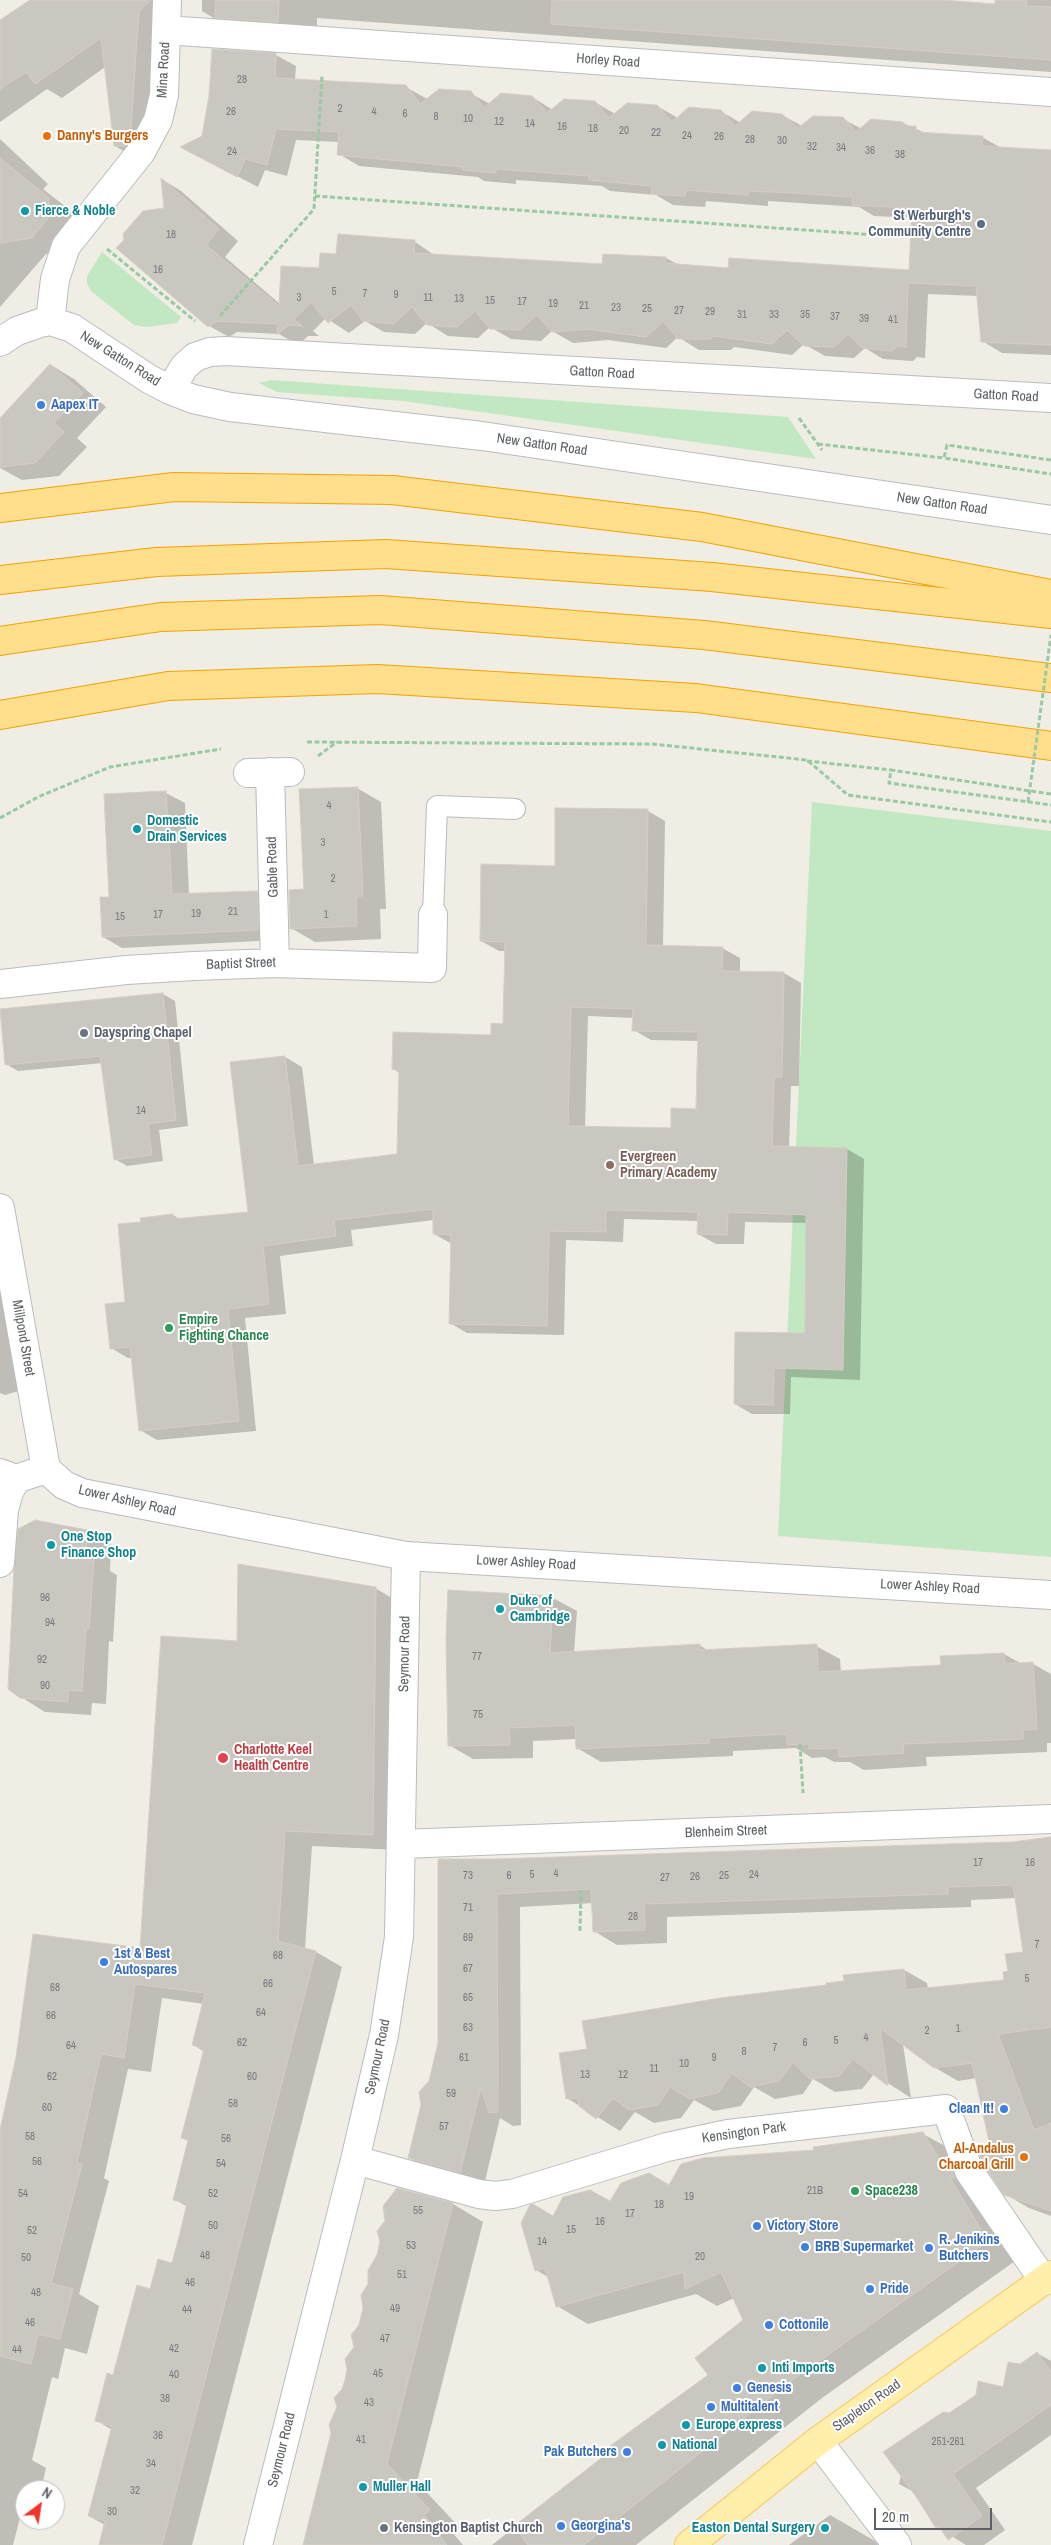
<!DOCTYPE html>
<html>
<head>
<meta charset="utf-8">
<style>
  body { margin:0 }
  #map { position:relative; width:1051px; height:2545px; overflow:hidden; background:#efede4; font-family:"Archivo Narrow",sans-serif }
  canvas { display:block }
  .north { position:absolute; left:15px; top:2480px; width:50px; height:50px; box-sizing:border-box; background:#fff; border:1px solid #bec0c2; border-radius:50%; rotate:31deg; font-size:14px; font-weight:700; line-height:20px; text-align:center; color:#5c6166 }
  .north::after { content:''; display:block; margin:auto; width:18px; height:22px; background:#f23328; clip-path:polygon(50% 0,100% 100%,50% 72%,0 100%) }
  .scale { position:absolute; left:874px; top:2508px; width:118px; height:22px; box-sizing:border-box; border:2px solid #5c6166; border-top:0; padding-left:6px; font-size:15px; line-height:18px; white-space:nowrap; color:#5c6166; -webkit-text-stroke:4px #fff; paint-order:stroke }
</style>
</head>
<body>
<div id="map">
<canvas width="1051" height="2545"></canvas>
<div class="north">N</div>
<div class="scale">20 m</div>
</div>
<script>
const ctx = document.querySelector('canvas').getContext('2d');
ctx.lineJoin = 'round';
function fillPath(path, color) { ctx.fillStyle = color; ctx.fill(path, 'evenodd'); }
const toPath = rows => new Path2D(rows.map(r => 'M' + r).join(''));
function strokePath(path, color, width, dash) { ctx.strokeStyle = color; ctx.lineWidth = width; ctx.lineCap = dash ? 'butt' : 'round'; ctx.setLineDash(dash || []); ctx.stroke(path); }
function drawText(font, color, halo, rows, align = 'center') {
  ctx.font = font + ' "Archivo Narrow",sans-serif'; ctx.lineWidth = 4; ctx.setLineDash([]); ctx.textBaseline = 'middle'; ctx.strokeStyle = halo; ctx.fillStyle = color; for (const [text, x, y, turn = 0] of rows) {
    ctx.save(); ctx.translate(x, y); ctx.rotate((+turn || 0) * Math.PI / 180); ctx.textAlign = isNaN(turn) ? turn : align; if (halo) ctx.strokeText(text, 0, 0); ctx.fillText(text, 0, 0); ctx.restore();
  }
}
fillPath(toPath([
  [102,252,181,317,177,323,147,327,134,325,92,292,87,284,87,276],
  [271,380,788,417,816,459,403,401,277,392,259,383],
  [812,802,1051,831,1051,1557,778,1536]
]), '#c1e8c0');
fillPath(toPath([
  [33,0,159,0,162,52,152,160,141,161,115,146,105,67,62,98,47,89,0,122,0,22],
  [202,0,923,0,996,5,996,0,1051,0,1051,72,317,18,317,29,225,25,202,11],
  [276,55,296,66,295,80,406,87,427,99,470,93,490,104,532,97,553,110,595,102,615,114,657,106,678,118,720,111,741,123,782,115,802,126,843,119,862,129,903,123,927,134,982,137,1003,149,1051,151,1051,355,1002,353,982,341,978,296,928,294,925,358,917,357,913,361,883,359,865,348,854,358,825,356,804,344,792,355,734,347,731,350,699,350,678,337,666,348,608,340,573,343,552,331,541,341,511,339,490,327,478,338,448,336,427,323,415,334,384,332,365,321,349,333,326,318,313,331,319,336,308,336,298,345,279,334,237,332,229,337,209,326,165,209,163,180,181,191,238,241,225,257,280,304,338,256,414,241,434,255,604,265,666,258,679,265,730,270,910,272,913,218,874,216,859,207,768,201,768,206,706,201,705,207,673,205,656,195,610,191,602,186,516,180,516,184,484,181,478,177,359,166,339,154,340,142,296,140,287,176,265,170,258,187,202,158,203,136],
  [0,139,48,184,43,189,75,214,58,252,46,254,0,307],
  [51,365,74,379,106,407,77,438,87,447,59,476,22,480,0,468,0,420],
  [357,788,381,802,386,909,380,909,381,939,315,942,291,928,305,890],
  [166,793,185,803,189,895,257,892,276,903,277,940,122,948,103,937,110,898,105,795],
  [648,811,665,821,663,947,722,948,740,958,740,972,784,973,801,983,799,1086,791,1086,789,1148,847,1149,864,1159,860,1380,791,1377,790,1414,752,1414,735,1404,806,1334,807,1223,745,1222,744,1244,716,1244,698,1234,699,1221,624,1219,623,1242,566,1240,564,1335,467,1333,450,1323,452,1244,434,1234,434,1220,351,1230,353,1246,280,1256,286,1314,245,1318,256,1431,157,1440,140,1430,133,1358,128,1358,111,1348,127,1303,142,1223,173,1215,181,1220,249,1213,285,1057,302,1067,314,1165,398,1155,400,1073,393,1069,492,1036,505,1025,506,951,499,951,481,941,556,867],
  [588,1016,634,1018,634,1030,651,1040,699,1041,698,1110,672,1129,585,1128],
  [163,994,175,1001,188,1126,159,1130,163,1161,127,1166,115,1159,103,1063,18,1071,6,1064],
  [0,1246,31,1387,5,1395,0,1393],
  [87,1531,111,1545,110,1571,117,1575,113,1642,109,1641,106,1704,92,1703,91,1715,45,1712,21,1697],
  [375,1588,402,1604,400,1850,312,1846,305,1949,316,1952,342,1967,192,2545,100,2545,105,2525,89,2516,112,2430,96,2420,151,2290,173,2264,188,2207,174,2199,189,2141,182,2137,205,2052,193,2045,204,2004,162,1998,151,2072,128,2069,104,2178,109,2181,79,2294,99,2306,87,2354,65,2348,58,2379,52,2377,32,2460,46,2468,41,2490,25,2490,25,2507,23,2506,13,2545,0,2545,0,2136,142,1950,238,1642],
  [553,1598,577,1611,574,1653,699,1645,709,1651,816,1646,840,1659,841,1672,942,1666,1004,1654,1022,1664,1033,1664,1051,1674,1051,1743,1047,1743,1047,1752,926,1757,927,1766,864,1770,850,1762,834,1762,825,1757,812,1758,796,1748,733,1751,733,1756,601,1762,577,1748,577,1739,533,1741,533,1758,473,1759,449,1745],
  [1051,1839,1051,2216,1029,2208,1005,2194,977,2078,958,2081,934,2067,903,2044,911,2098,874,2074,862,2089,835,2092,813,2079,803,2094,775,2099,754,2087,741,2106,714,2111,694,2100,681,2118,654,2123,635,2112,620,2131,567,2098,588,2050,828,1986,904,1970,927,1983,928,1989,1005,1981,1025,1953,1016,1898,971,1900,971,1907,667,1917,667,1943,617,1945,594,1931,593,1903,520,1907,521,2125,513,2126,500,2118,484,2185,432,2171,409,2158,430,2081,497,1861,1012,1843],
  [923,2134,954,2151,1018,2259,822,2398,636,2545,492,2545,709,2375,745,2321,734,2298,717,2306,696,2294,588,2324,557,2306,548,2277,536,2270,554,2217,816,2151],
  [453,2204,483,2222,417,2482,460,2528,453,2533,463,2545,304,2545,343,2390],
  [1037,2353,1051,2361,1051,2435,976,2488,1005,2530,984,2545,966,2545,935,2526,912,2491,899,2484,901,2475,950,2414,1004,2389],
  [830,2515,875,2541,878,2545,789,2545]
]), '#0003');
const building = toPath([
  [30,0,151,0,139,11,130,140,126,146,114,146,101,38,35,84,26,72,0,89,0,20,30,0],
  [216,0,279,0,278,22,215,18,216,0],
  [552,0,942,0,995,4,995,0,1027,0,1026,6,1051,7,1051,60,551,24,552,0],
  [212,49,276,53,275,78,406,85,420,104,439,89,471,91,484,108,501,93,532,96,547,113,564,99,595,101,609,118,627,103,657,105,672,122,689,107,721,110,735,126,752,111,782,114,798,128,813,116,843,117,856,132,871,119,903,122,906,126,916,126,916,132,983,136,982,146,1051,150,1051,345,981,342,976,286,908,283,906,347,897,346,892,351,862,348,848,334,834,347,804,346,787,330,772,344,713,336,710,339,678,339,663,321,646,337,587,329,552,332,537,315,520,330,490,329,475,311,457,327,427,325,412,307,394,324,363,321,351,305,328,323,311,302,294,319,302,326,288,325,277,335,278,324,216,321,208,327,116,248,124,240,123,234,143,211,164,208,161,178,219,229,206,245,279,306,281,266,319,268,320,253,336,254,338,234,415,240,414,253,602,264,603,254,666,257,665,263,728,268,729,258,909,270,912,208,852,205,853,197,794,193,748,191,748,195,686,190,685,196,651,194,652,186,589,180,589,176,496,169,496,173,463,170,463,167,337,155,339,132,276,129,267,165,245,159,237,177,180,147,202,136,209,96,212,49],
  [0,158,49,198,49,217,32,238,0,243,0,158],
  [50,364,83,393,54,423,64,432,35,463,0,467,0,418,50,364],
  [358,787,363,896,356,896,357,926,290,929,289,890,304,889,299,789,358,787],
  [166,791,172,894,257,891,259,930,102,937,100,897,109,897,104,794,166,791],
  [555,808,648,809,646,945,723,947,722,971,784,972,782,1077,774,1077,772,1146,847,1148,843,1370,774,1368,773,1405,734,1404,735,1332,805,1333,806,1215,728,1212,727,1235,697,1234,698,1212,606,1210,606,1232,549,1231,547,1326,449,1324,451,1235,433,1234,433,1209,334,1220,336,1236,263,1246,269,1304,228,1309,239,1421,139,1431,130,1347,110,1349,105,1304,125,1302,118,1224,141,1222,140,1218,173,1214,174,1219,248,1212,230,1062,285,1056,298,1166,397,1154,399,1070,392,1069,393,1032,491,1035,491,1023,503,1024,505,942,480,941,481,864,555,866,555,808],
  [571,1007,633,1009,632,1031,698,1032,696,1109,671,1108,671,1128,568,1126,571,1007],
  [163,993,176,1120,148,1124,152,1155,114,1160,100,1056,5,1065,0,1009,163,993],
  [35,1520,87,1530,86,1560,94,1560,89,1629,86,1629,82,1691,68,1690,68,1702,20,1698,8,1689,14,1569,18,1529,35,1520],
  [238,1564,376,1587,373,1835,285,1831,278,1941,316,1951,185,2457,162,2545,99,2545,105,2521,88,2516,112,2426,95,2421,107,2373,113,2375,137,2285,150,2289,158,2259,172,2263,180,2233,187,2203,173,2200,188,2140,181,2138,204,2049,192,2045,205,1993,135,1984,124,2058,101,2054,77,2163,82,2164,51,2283,73,2289,60,2339,38,2334,31,2364,0,2356,0,2130,16,2057,33,1934,140,1948,161,1636,237,1641,238,1564],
  [448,1590,553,1596,550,1653,700,1644,700,1650,817,1644,818,1672,941,1665,940,1656,1004,1653,1005,1664,1033,1662,1037,1729,1023,1730,1023,1739,903,1744,904,1753,839,1757,839,1748,809,1749,809,1744,787,1745,787,1734,709,1738,710,1743,576,1749,575,1725,509,1728,510,1745,448,1746,446,1638,448,1590],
  [1051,1837,1051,2027,998,2034,1034,2130,1051,2123,1051,2211,1004,2195,983,2164,978,2150,990,2146,972,2063,934,2068,880,2028,888,2086,853,2059,839,2076,810,2079,793,2062,779,2081,750,2087,732,2073,718,2093,690,2099,670,2087,658,2105,629,2110,613,2098,596,2119,579,2106,578,2098,566,2099,559,2053,587,2049,582,2021,720,1998,826,1985,826,1983,844,1981,843,1975,904,1969,906,1990,1004,1980,1003,1972,1008,1971,1005,1954,1023,1952,1013,1885,948,1887,948,1894,644,1904,645,1930,593,1932,591,1889,497,1894,498,2112,489,2113,481,2087,460,2173,408,2158,421,2105,419,2092,429,2081,438,2043,438,1859,497,1859,946,1844,1012,1842,1051,1837],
  [923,2132,942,2164,949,2161,955,2178,949,2176,988,2241,791,2381,584,2545,528,2545,514,2526,613,2449,610,2446,708,2375,695,2358,743,2320,721,2272,685,2289,684,2272,556,2307,545,2268,535,2271,521,2223,530,2205,533,2204,553,2216,563,2197,590,2190,610,2201,621,2183,649,2173,669,2185,681,2164,703,2158,814,2150,813,2147,923,2132],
  [397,2188,453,2203,387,2464,430,2510,424,2515,447,2545,303,2545,331,2433,329,2425,337,2407,334,2398,342,2389,345,2380,347,2369,345,2359,354,2347,351,2335,359,2325,363,2308,361,2295,368,2284,368,2270,377,2255,380,2242,377,2231,385,2221,383,2206,397,2188],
  [1037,2352,1051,2372,1051,2405,953,2474,982,2516,948,2540,940,2528,935,2527,918,2499,883,2452,943,2412,949,2413,976,2395,978,2381,1003,2387,1008,2362,1020,2364,1037,2352]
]);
fillPath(building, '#cac7c1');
strokePath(building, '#d5cec2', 1);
const service = toPath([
  [433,915,437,806,515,809]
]);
const minor = toPath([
  [166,30,1051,92],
  [50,321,55,279,66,246,141,152,158,120,164,95,167,0],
  [0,342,17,331,40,323,50,321,72,328,149,379,170,390,193,399,230,407,482,436,1051,520],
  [170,390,184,367,195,357,210,352,225,351,1051,398],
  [270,772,275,963],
  [248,773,290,772],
  [0,984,126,970,194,966,275,963,432,968,433,915],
  [0,1563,4,1510,9,1492,16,1479],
  [402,1844,1051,1819],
  [355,2160,479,2194,495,2196,512,2194,667,2147,728,2134,946,2109,969,2171,1044,2281],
  [818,2441,897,2545],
  [258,2545,355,2160,384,2035,399,1937,406,1556]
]);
const secondary = toPath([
  [0,1208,46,1469],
  [46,1469,64,1485,82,1493,406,1556,1051,1595],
  [0,1473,16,1479,46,1469]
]);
const primary = toPath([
  [689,2545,818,2441,1051,2275]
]);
const motorway = toPath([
  [0,508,174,487,392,490,702,527,1051,594],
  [0,580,156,562,386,554,712,577,1051,614],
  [0,641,161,617,381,610,704,635,1051,678],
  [0,715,168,686,377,679,696,698,1051,746]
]);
strokePath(service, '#b9bcc1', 22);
strokePath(minor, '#b9bcc1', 30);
strokePath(secondary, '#b8bbc1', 30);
strokePath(primary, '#f8c655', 30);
strokePath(motorway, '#f4a200', 30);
strokePath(toPath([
  [315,196,906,237],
  [107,249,195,321],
  [220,316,314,209,322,76],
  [799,418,822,450],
  [818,444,944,458],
  [1051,460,947,445,944,458,1051,474],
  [307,742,652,744,807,760,848,795,1051,822],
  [318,756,337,742],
  [807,761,891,770],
  [1051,794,891,770,889,783,1051,805],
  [0,818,38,797,110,767,221,749],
  [800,1744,803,1793],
  [580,1931,581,1890]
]), '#98caa5', 3, [5, 2.5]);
strokePath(service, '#fff', 20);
strokePath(minor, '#fff', 28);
strokePath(secondary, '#fff', 28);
strokePath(primary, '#ffefaa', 28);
strokePath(motorway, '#ffdf8c', 28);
strokePath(toPath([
  [1028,802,1051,635]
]), '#98caa5', 3, [5, 2.5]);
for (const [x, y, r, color] of [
  [47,136,5,"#e8710a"],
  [25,211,5,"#0f9aa8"],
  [981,224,5,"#5c6f8a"],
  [41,405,5,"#3f7fe0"],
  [137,829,5,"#0f9aa8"],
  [84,1033,5,"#6b7280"],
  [610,1165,5,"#8d6e63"],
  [169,1328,5,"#2e9e5b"],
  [51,1545,5,"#0f9aa8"],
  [500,1609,5,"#0f9aa8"],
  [223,1758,6,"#e0444e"],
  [104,1962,5,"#3f7fe0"],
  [1004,2109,5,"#3f7fe0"],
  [1024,2157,5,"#e8710a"],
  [855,2191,5,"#2e9e5b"],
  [757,2226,5,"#3f7fe0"],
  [805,2247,5,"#3f7fe0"],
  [929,2248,5,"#3f7fe0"],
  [870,2289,5,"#3f7fe0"],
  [769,2325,5,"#3f7fe0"],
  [762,2368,5,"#0f9aa8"],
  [737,2388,5,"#3f7fe0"],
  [711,2407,5,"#3f7fe0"],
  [686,2425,5,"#0f9aa8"],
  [662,2445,5,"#0f9aa8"],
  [627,2452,5,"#3f7fe0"],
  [363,2487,5,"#0f9aa8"],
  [561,2526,5,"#3f7fe0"],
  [384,2528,5,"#6b7280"],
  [825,2528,5,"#0f9aa8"]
]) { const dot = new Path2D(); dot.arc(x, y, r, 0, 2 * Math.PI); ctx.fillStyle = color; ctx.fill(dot); strokePath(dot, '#fff', 2); }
drawText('11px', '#787a7d', null, [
  ["28",242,80],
  ["2",340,109],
  ["26",231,112],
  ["4",374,112],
  ["6",405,114],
  ["8",436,117],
  ["10",468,119],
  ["12",499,122],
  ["14",530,124],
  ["16",562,127],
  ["18",593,129],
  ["20",624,131],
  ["22",656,133],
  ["24",687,136],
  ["26",719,137],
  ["28",750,140],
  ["30",782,141],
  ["32",812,147],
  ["34",841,148],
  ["36",870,151],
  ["24",232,152],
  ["38",900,155],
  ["18",171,235],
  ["16",158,270],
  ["5",334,292],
  ["7",365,294],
  ["9",396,295],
  ["3",299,298],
  ["11",428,298],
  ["13",459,299],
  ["15",490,301],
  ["17",522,302],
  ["19",553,304],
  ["21",584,306],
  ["23",616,308],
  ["25",647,309],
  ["27",679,311],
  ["29",710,312],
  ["31",742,315],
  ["33",774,315],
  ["35",805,315],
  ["37",835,317],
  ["39",864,319],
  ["41",893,320],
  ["4",329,806],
  ["3",323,843],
  ["2",333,879],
  ["21",233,912],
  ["19",196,914],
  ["17",158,915],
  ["1",326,915],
  ["15",120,917],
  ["14",141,1111],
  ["96",45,1598],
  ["94",50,1623],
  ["77",477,1657],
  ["92",42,1660],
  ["90",45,1686],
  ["75",478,1715],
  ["17",978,1863],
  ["16",1030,1863],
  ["4",556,1874],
  ["5",532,1875],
  ["24",754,1875],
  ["73",468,1876],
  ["6",509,1876],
  ["25",724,1876],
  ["26",695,1877],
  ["27",665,1878],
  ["71",468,1908],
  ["28",633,1917],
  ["69",468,1938],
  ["7",1037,1945],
  ["68",278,1956],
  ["67",468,1969],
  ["5",1027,1979],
  ["66",268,1984],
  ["68",55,1988],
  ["65",468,1998],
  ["64",261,2013],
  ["66",51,2016],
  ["63",468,2028],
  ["1",958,2029],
  ["2",927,2031],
  ["4",866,2038],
  ["5",836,2041],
  ["62",242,2043],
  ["6",805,2043],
  ["64",71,2046],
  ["7",775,2048],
  ["8",744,2052],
  ["61",464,2058],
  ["9",714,2058],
  ["10",684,2064],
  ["11",654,2069],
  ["13",585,2075],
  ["12",623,2075],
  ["62",52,2077],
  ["60",252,2077],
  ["59",451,2094],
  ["58",233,2104],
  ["60",47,2108],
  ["57",444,2127],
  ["58",30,2137],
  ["56",226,2139],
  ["56",37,2162],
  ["54",221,2164],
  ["21B",815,2191],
  ["54",23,2194],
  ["52",213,2194],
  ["19",689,2197],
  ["18",659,2205],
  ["55",418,2211],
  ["17",630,2214],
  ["16",600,2222],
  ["50",213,2226],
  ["15",571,2230],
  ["52",32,2231],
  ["14",542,2242],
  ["53",411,2246],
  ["48",205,2256],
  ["20",700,2257],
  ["50",26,2258],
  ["51",402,2275],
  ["46",190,2283],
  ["48",36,2293],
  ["49",395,2309],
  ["44",187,2310],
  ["46",30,2323],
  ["47",385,2339],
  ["42",174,2349],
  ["44",17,2350],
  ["45",378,2374],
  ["40",174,2375],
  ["38",165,2399],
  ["43",369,2403],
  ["36",158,2436],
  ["41",361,2440],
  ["251-261",948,2442],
  ["34",151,2464],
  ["32",135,2491],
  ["30",112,2512]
]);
drawText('14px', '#5c6166', '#fff', [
  ["Horley Road",608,61,4],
  ["Mina Road",164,70,-87],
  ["New Gatton Road",120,359,32],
  ["Gatton Road",602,373,3],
  ["Gatton Road",1006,396,3],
  ["New Gatton Road",542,445,8],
  ["New Gatton Road",942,504,8],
  ["Gable Road",273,867,-92],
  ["Baptist Street",241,964,-2],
  ["Millpond Street",23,1338,80],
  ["Lower Ashley Road",127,1501,13],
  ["Lower Ashley Road",526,1563,3],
  ["Lower Ashley Road",930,1587,3],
  ["Seymour Road",405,1654,-89],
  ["Blenheim Street",726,1832,-2],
  ["Seymour Road",378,2057,-78],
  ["Kensington Park",744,2133,-8],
  ["Stapleton Road",867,2406,-35],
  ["Seymour Road",282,2450,-76]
]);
drawText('bold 14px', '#c56008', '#fff', [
  ["Danny's Burgers",57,136],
  ["Al-Andalus",1014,2149,"right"],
  ["Charcoal Grill",1014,2165,"right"]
], 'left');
drawText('bold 14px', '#0d838f', '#fff', [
  ["Fierce & Noble",35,211],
  ["Domestic",147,821],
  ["Drain Services",147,837],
  ["One Stop",61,1537],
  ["Finance Shop",61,1553],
  ["Duke of",510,1601],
  ["Cambridge",510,1617],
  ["Inti Imports",772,2368],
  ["Europe express",696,2425],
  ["National",672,2445],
  ["Muller Hall",373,2487],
  ["Easton Dental Surgery",815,2528,"right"]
], 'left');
drawText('bold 14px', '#4e5e75', '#fff', [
  ["St Werburgh's",971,216],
  ["Community Centre",971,232]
], 'right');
drawText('bold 14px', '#366cbe', '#fff', [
  ["Aapex IT",51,405],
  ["1st & Best",114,1954],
  ["Autospares",114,1970],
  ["Clean It!",994,2109,"right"],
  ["Victory Store",767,2226],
  ["R. Jenikins",939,2240],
  ["Butchers",939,2256],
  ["BRB Supermarket",815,2247],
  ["Pride",880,2289],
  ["Cottonile",779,2325],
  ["Genesis",747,2388],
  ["Multitalent",721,2407],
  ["Pak Butchers",617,2452,"right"],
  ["Georgina's",571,2526]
], 'left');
drawText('bold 14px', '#5b616d', '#fff', [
  ["Dayspring Chapel",94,1033],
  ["Kensington Baptist Church",394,2528]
], 'left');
drawText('bold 14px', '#785e54', '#fff', [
  ["Evergreen",620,1157],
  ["Primary Academy",620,1173]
], 'left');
drawText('bold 14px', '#27864d', '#fff', [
  ["Empire",179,1320],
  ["Fighting Chance",179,1336],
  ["Space238",865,2191]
], 'left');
drawText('bold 14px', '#be3a42', '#fff', [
  ["Charlotte Keel",234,1750],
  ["Health Centre",234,1766]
], 'left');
</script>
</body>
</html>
